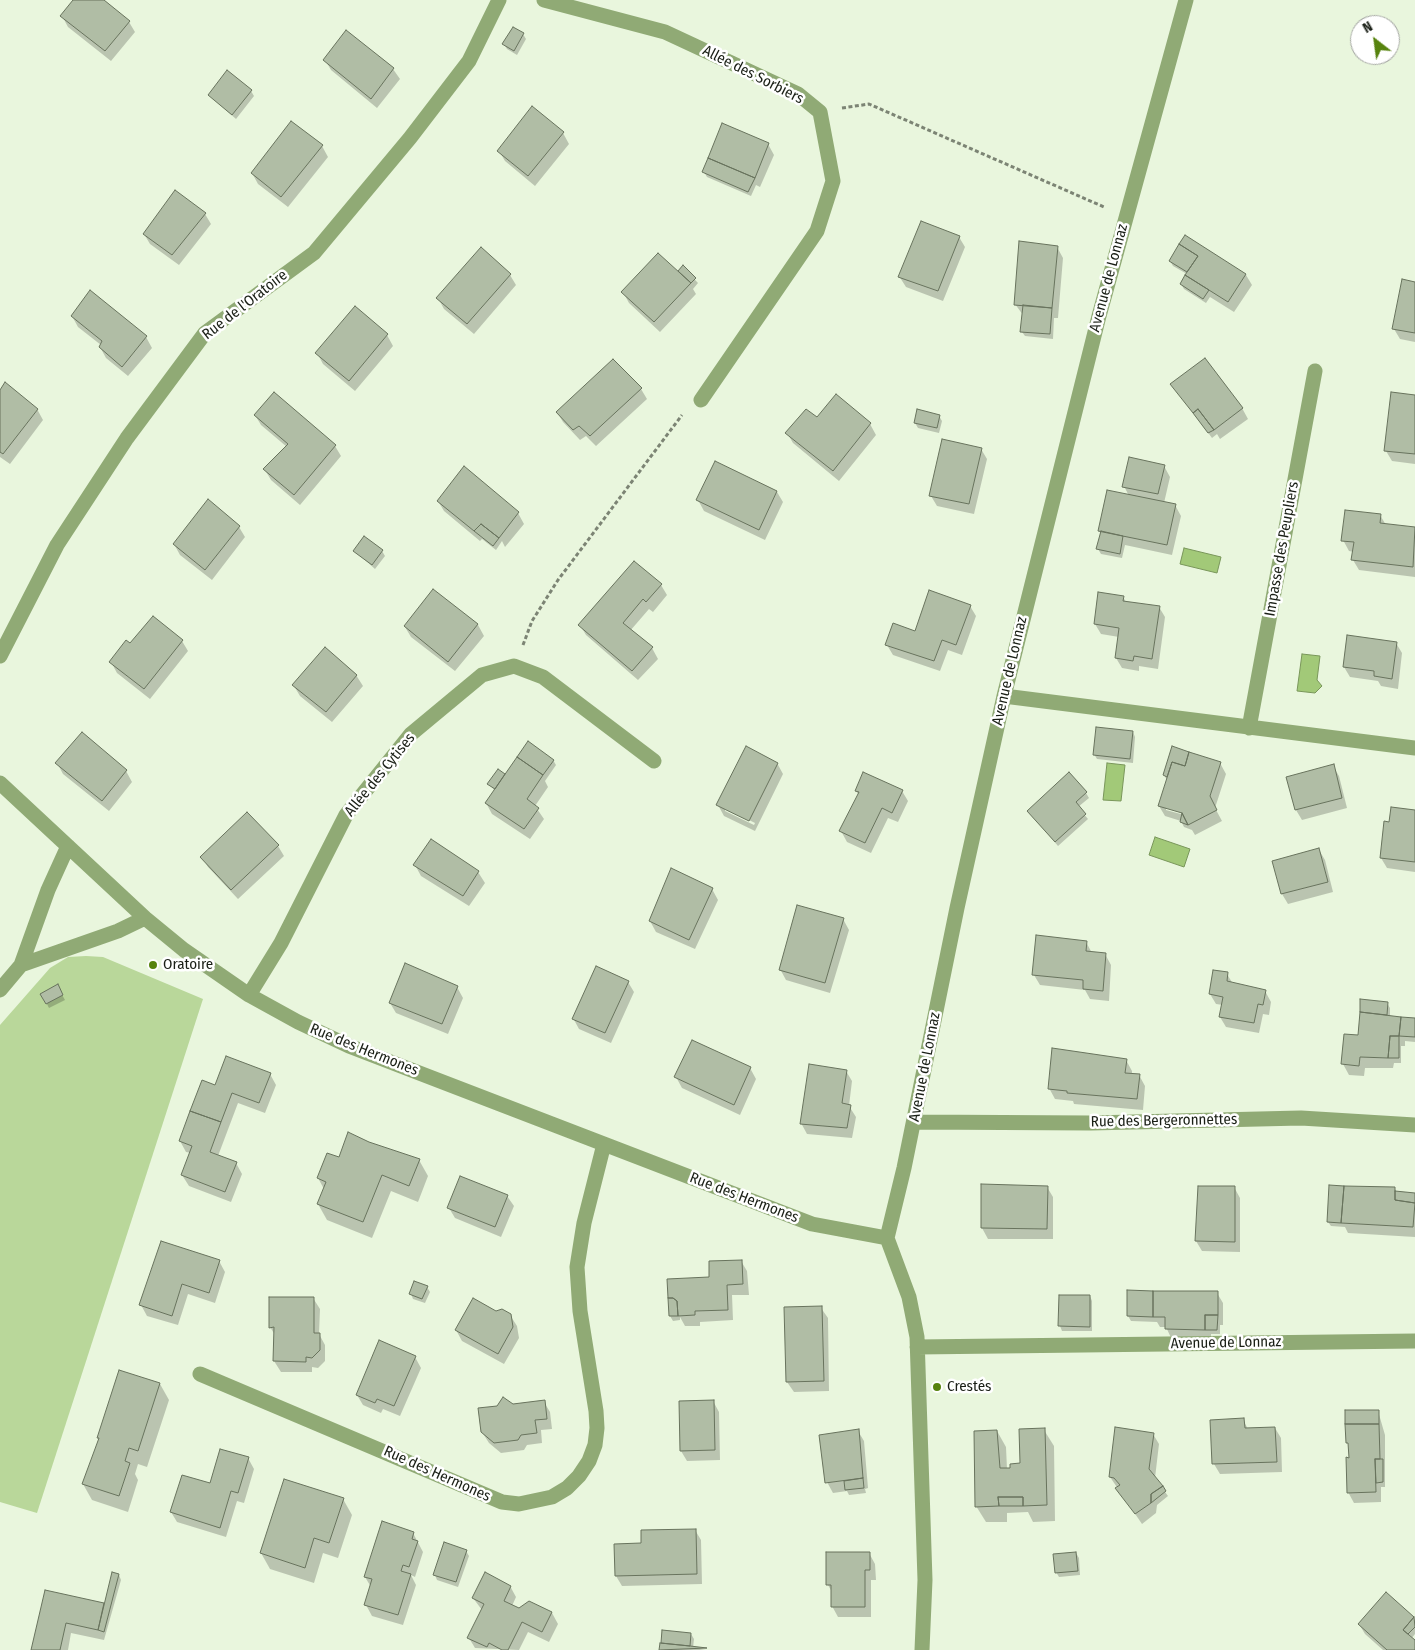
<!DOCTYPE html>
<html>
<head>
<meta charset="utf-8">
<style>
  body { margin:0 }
  #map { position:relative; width:1415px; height:1650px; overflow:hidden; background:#e9f6dd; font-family:"Fira Sans Condensed",sans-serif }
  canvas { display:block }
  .north { position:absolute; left:1350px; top:15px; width:50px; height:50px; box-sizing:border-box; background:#fff; border:1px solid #a3a5a1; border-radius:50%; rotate:330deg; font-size:14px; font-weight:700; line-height:20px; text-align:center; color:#191e15 }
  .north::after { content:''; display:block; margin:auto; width:18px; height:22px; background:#57830e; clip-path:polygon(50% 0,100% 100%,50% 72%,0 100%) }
</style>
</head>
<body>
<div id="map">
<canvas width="1415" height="1650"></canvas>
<div class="north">N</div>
</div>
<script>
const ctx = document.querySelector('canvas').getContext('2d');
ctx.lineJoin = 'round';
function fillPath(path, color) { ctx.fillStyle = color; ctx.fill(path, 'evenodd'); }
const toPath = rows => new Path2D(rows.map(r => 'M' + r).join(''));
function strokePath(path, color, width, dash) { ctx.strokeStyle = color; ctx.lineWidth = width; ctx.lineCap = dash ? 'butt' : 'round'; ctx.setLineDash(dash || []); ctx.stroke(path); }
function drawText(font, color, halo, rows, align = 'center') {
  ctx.font = font + ' "Fira Sans Condensed",sans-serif'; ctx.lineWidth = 5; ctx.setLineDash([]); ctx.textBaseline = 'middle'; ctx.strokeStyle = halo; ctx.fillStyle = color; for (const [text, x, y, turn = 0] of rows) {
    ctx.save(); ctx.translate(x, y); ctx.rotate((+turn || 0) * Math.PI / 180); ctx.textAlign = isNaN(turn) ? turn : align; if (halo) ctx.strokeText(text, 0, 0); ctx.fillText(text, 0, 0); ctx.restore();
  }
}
fillPath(toPath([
  [86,956,103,957,203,999,37,1513,0,1502,0,1025,50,968,68,957]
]), '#b9d79a');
const water = toPath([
  [1184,548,1221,557,1217,573,1180,564,1184,548],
  [1302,654,1320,656,1317,680,1322,686,1315,693,1297,691,1302,654],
  [1107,763,1125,765,1121,801,1103,800,1107,763],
  [1155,837,1190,849,1184,867,1149,855,1155,837]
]);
fillPath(water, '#a2c978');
strokePath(water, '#79965a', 1);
fillPath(toPath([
  [74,0,102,0,129,22,135,32,111,61,68,27,62,16],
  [347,32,393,69,400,79,377,108,331,70,325,60],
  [523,34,526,39,517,55,507,49,504,44],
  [251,91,254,96,236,119,209,95],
  [532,108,563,133,569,144,535,186,505,161,499,151],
  [768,144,774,155,760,187,756,185,751,196,707,177,704,172],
  [322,146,328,157,288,207,258,184,252,173],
  [205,214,211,224,179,265,150,244,144,234],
  [959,237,965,247,943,301,906,287,899,276],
  [1185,237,1246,275,1252,285,1234,312,1210,297,1206,303,1184,289,1181,284,1187,274,1173,266,1170,261],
  [1057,247,1063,258,1058,318,1054,318,1053,339,1025,336,1022,332,1023,315,1015,304],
  [683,267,698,283,693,289,696,294,660,332,629,303,623,292,683,276,680,271],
  [510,275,516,285,474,334,444,309,438,298],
  [1415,283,1415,342,1400,339,1394,329],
  [72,316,146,337,152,348,128,376,106,358,100,347,101,345,78,327],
  [387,335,393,346,355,391,323,364,317,353],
  [1172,384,1242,408,1248,419,1220,439,1217,434,1212,438],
  [641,389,647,399,596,446,586,436,580,440,563,422,557,412],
  [0,392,37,409,43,420,10,464,0,457],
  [1415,396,1415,464,1392,461,1386,451],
  [255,415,335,446,341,456,300,505,271,480,265,470,287,447,261,425],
  [939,416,942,421,939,433,918,428,915,423],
  [817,419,870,424,876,435,839,481,793,443,787,433],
  [981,449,987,459,974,514,937,506,931,496],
  [1164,466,1170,477,1164,503,1175,505,1181,516,1172,555,1125,545,1122,558,1101,554,1098,549,1101,533,1100,530,1129,496,1124,486],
  [777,492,783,502,765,540,704,511,698,500],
  [438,501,518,513,524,524,505,547,502,541,496,550,482,539,480,541,444,511],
  [1380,515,1386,525,1415,528,1415,577,1359,570,1353,560,1354,552,1349,551,1343,540],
  [239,527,245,537,212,580,180,555,174,544],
  [355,551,382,551,385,556,375,569],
  [661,585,667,595,653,612,649,609,630,631,652,648,658,659,638,680,586,635,580,625],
  [433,591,478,625,484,636,455,671,411,637,405,627],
  [1123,597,1126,602,1159,607,1165,617,1158,669,1139,666,1139,671,1122,668,1116,658,1119,637,1101,634,1095,624],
  [970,606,976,616,962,655,948,650,940,671,893,655,887,645],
  [182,641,188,651,150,699,117,673,111,662,131,645],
  [1396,643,1402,653,1398,689,1381,686,1378,681,1350,677,1344,667],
  [356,675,363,686,332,722,300,696,294,686],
  [1133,732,1135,737,1133,763,1097,759,1094,754],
  [1173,748,1220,763,1226,774,1215,808,1222,821,1195,835,1192,830,1184,827,1181,821,1165,816,1159,806,1167,780,1164,775],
  [1166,807,1189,814,1188,816,1166,810],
  [553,760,556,765,545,781,548,787,535,806,544,819,530,839,492,814,486,803,495,791,489,784,498,771,506,776],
  [57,763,126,771,132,782,109,811,63,774],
  [777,763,783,774,755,831,724,816,718,805],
  [725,808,755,823,754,825,725,811],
  [1333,766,1339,776,1347,808,1302,820,1296,810,1288,777],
  [856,791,902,791,908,801,898,822,888,818,871,853,847,842,841,831,859,795],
  [1086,793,1089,798,1078,807,1088,819,1058,846,1028,811],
  [1415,811,1415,872,1387,868,1381,858,1390,823],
  [247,813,278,846,284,856,238,899,208,867,202,857],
  [431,841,478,872,485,883,469,906,421,876,415,865],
  [1319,850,1325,860,1333,892,1288,904,1282,894,1274,861],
  [712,889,718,900,695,949,656,932,650,921],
  [843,919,849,930,830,993,786,980,780,969],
  [1086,942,1092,953,1105,954,1111,965,1109,1001,1090,999,1085,990,1040,985,1034,975],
  [1227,974,1233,984,1265,991,1271,1002,1269,1015,1263,1014,1259,1033,1226,1027,1220,1017,1223,1005,1216,1004,1210,994],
  [628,982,634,992,611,1043,579,1029,573,1018],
  [57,986,65,1000,49,1008,42,994],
  [457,987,463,998,448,1034,396,1013,390,1003],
  [1387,1003,1390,1008,1390,1017,1415,1019,1415,1042,1405,1041,1405,1046,1401,1046,1401,1063,1394,1063,1393,1068,1365,1068,1364,1076,1349,1075,1343,1064,1359,1036,1361,1012],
  [1126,1060,1132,1071,1132,1075,1139,1075,1145,1086,1143,1110,1074,1104,1073,1101,1055,1099,1049,1088],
  [750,1068,756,1079,740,1115,682,1088,676,1077],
  [846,1071,852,1081,849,1106,856,1117,852,1138,807,1134,801,1123],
  [270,1074,276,1085,265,1113,238,1103,218,1156,236,1163,242,1174,231,1202,189,1186,182,1175,191,1153,186,1152,180,1141,216,1087],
  [369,1143,419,1160,428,1176,418,1202,391,1191,372,1238,327,1220,318,1204,324,1189,318,1178,339,1159],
  [983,1185,1047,1187,1053,1197,1053,1239,988,1239,982,1228],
  [1234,1187,1240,1198,1240,1252,1202,1251,1196,1241],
  [1394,1188,1397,1192,1415,1194,1415,1237,1348,1233,1345,1227,1331,1226,1328,1222],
  [507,1196,514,1206,501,1237,455,1218,449,1208],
  [219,1261,225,1272,215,1303,188,1294,178,1325,147,1316,141,1305],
  [741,1261,747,1271,749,1295,732,1295,733,1320,700,1322,700,1326,685,1326,680,1317,680,1320,673,1321,670,1316,711,1278],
  [427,1287,430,1292,425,1303,413,1299,411,1294],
  [1217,1293,1223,1303,1223,1325,1220,1325,1220,1334,1211,1334,1211,1340,1172,1340,1166,1327,1160,1327,1157,1322,1131,1321,1128,1316],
  [1090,1296,1092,1301,1092,1331,1062,1331,1060,1326],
  [313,1298,320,1309,319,1334,325,1345,325,1361,318,1368,312,1367,312,1372,281,1372,274,1361,275,1335,270,1327],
  [821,1308,828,1318,829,1391,794,1392,787,1382],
  [496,1312,510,1315,517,1326,519,1338,504,1364,462,1341,456,1330],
  [415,1357,421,1368,400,1416,383,1409,381,1413,363,1405,357,1395],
  [119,1371,160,1384,169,1400,147,1467,138,1464,135,1474,138,1480,128,1512,92,1500,83,1484,99,1440,98,1438],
  [713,1401,719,1412,720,1460,687,1461,681,1451],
  [544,1402,550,1412,552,1429,541,1430,542,1443,527,1445,524,1450,501,1453,489,1443,482,1432,513,1406],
  [1378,1411,1385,1435,1385,1487,1381,1487,1381,1502,1354,1503,1348,1492,1350,1459,1350,1447,1347,1442],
  [1243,1420,1248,1429,1275,1428,1281,1438,1282,1472,1220,1474,1214,1464],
  [1044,1430,1054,1446,1055,1521,1033,1522,1028,1512,1007,1513,1007,1522,986,1522,976,1506,997,1431,1006,1447,1007,1469,1021,1464],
  [858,1431,864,1441,868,1488,865,1489,866,1493,849,1495,847,1491,833,1493,827,1482],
  [1153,1434,1159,1444,1155,1478,1168,1496,1157,1505,1156,1513,1142,1524,1110,1477],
  [248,1458,254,1469,244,1503,237,1501,226,1537,177,1522,171,1512],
  [343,1499,352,1515,338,1558,323,1553,314,1583,270,1569,261,1553],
  [695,1530,701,1540,702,1584,622,1586,616,1576,642,1544],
  [413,1533,423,1552,415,1577,411,1575,416,1585,403,1625,372,1616,366,1605,371,1587,365,1577],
  [466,1551,469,1556,458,1587,437,1580,435,1575],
  [869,1553,875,1564,876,1580,871,1580,871,1617,838,1617,832,1606,832,1592,828,1585],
  [1076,1553,1079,1558,1080,1575,1059,1577,1056,1572],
  [119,1575,121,1580,104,1640,71,1633,68,1650,32,1650,46,1592,104,1604,105,1607],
  [510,1586,516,1597,512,1606,519,1609,529,1602,552,1613,558,1624,549,1642,528,1632,519,1650,475,1648,469,1638,482,1610,473,1598],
  [1386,1594,1415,1620,1415,1634,1411,1639,1415,1642,1415,1650,1383,1650,1365,1634,1359,1624],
  [691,1634,694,1639,693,1648,706,1650,661,1650,661,1645,665,1645,662,1643]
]), '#0003');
const building = toPath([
  [73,0,104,0,130,21,105,51,60,16,73,0],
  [513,27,524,33,514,51,502,44,513,27],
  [346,30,394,68,371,99,323,60,346,30],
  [227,70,252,90,232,115,208,95,227,70],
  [532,106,564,132,528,176,497,151,532,106],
  [291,121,323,145,281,197,251,173,291,121],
  [722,123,769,143,755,178,708,158,722,123],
  [708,158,755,178,748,192,702,172,708,158],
  [175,190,206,213,172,255,143,234,175,190],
  [921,221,960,236,938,291,898,277,921,221],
  [1185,235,1246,274,1228,302,1185,275,1198,256,1179,244,1185,235],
  [1019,241,1058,246,1052,308,1014,305,1019,241],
  [1179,244,1198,256,1187,272,1169,261,1179,244],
  [481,247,511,274,467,324,436,298,481,247],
  [658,253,691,283,654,322,621,292,658,253],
  [683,265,696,278,691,283,678,271,683,265],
  [1185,275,1209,290,1203,299,1180,284,1185,275],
  [1402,279,1415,282,1415,333,1392,329,1402,279],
  [90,290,147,336,122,367,99,347,102,341,71,316,90,290],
  [1023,305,1052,308,1050,334,1020,332,1023,305],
  [355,306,388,334,349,381,315,353,355,306],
  [1205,358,1243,408,1214,430,1198,409,1193,413,1170,384,1205,358],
  [613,359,642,388,590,436,579,426,573,430,556,412,613,359],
  [5,382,38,409,3,454,0,452,0,390,5,382],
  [274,392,336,445,294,495,263,469,288,444,254,415,274,392],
  [1391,392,1415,395,1415,454,1384,451,1391,392],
  [836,394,871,423,833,471,785,433,806,409,817,417,836,394],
  [917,409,940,415,937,428,914,423,917,409],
  [1198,409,1214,430,1208,433,1193,413,1198,409],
  [942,439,982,448,969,504,929,496,942,439],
  [1129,457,1165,465,1158,494,1122,487,1129,457],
  [715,461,777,491,759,530,696,500,715,461],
  [464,466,519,512,499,538,481,524,474,531,437,501,464,466],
  [1107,490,1176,504,1167,545,1098,531,1107,490],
  [208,499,240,526,205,570,173,544,208,499],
  [1345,510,1381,514,1380,523,1415,527,1413,567,1351,560,1354,542,1341,541,1345,510],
  [481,524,499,538,493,546,474,531,481,524],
  [1101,531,1123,536,1120,554,1096,549,1101,531],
  [364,536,383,550,372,565,353,551,364,536],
  [634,561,662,584,646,602,643,599,623,623,653,647,632,671,578,625,634,561],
  [433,589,478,624,448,662,404,626,433,589],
  [929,590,971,605,956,645,942,640,934,661,885,645,893,623,915,631,929,590],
  [1098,592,1124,596,1123,601,1160,606,1152,659,1134,656,1133,661,1115,658,1119,628,1094,624,1098,592],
  [153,616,183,640,144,689,109,662,126,640,130,643,153,616],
  [1347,635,1397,642,1392,679,1374,676,1374,671,1343,667,1347,635],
  [325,647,357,675,326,712,292,685,325,647],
  [1096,727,1133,731,1130,759,1093,755,1096,727],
  [82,732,127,770,102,801,55,763,82,732],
  [528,741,554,760,543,775,517,757,528,741],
  [746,746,778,763,749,821,716,805,746,746],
  [1172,746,1189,752,1185,766,1172,762,1167,777,1163,775,1172,746],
  [1189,752,1221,762,1210,796,1217,810,1188,825,1182,813,1158,806,1172,762,1185,766,1189,752],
  [517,757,543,775,527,799,539,808,524,829,485,803,517,757],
  [1334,764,1342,798,1295,810,1286,777,1334,764],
  [498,769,505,774,495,789,487,784,498,769],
  [863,772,903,790,892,813,882,808,865,843,839,831,859,792,855,791,863,772],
  [1069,772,1087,792,1076,802,1086,814,1055,842,1027,811,1069,772],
  [1391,807,1415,810,1415,862,1380,858,1384,821,1389,822,1391,807],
  [247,812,279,845,231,890,200,857,247,812],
  [1182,813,1188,825,1180,822,1182,813],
  [431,839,479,871,463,896,413,865,431,839],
  [1319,848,1328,882,1281,894,1272,861,1319,848],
  [671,868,713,888,689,940,649,921,671,868],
  [797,905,844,918,825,983,779,970,797,905],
  [1036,935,1087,941,1086,951,1106,953,1103,991,1083,989,1083,980,1032,975,1036,935],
  [405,963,458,986,442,1024,389,1003,405,963],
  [596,966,629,981,605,1033,572,1019,596,966],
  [1213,970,1228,972,1227,981,1266,990,1263,1005,1258,1004,1254,1023,1219,1017,1223,997,1209,994,1213,970],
  [58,984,63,995,46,1004,40,994,58,984],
  [1360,999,1388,1002,1387,1015,1360,1012,1360,999],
  [1360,1012,1401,1017,1399,1036,1390,1036,1388,1058,1360,1057,1359,1066,1341,1064,1344,1034,1358,1035,1360,1012],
  [1401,1017,1415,1018,1415,1037,1399,1036,1401,1017],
  [1390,1036,1399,1036,1399,1058,1388,1058,1390,1036],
  [692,1040,751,1067,734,1105,674,1077,692,1040],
  [1052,1048,1127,1059,1125,1073,1140,1074,1137,1099,1067,1093,1067,1091,1048,1089,1052,1048],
  [226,1056,271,1073,259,1103,232,1093,221,1122,190,1111,202,1080,215,1085,226,1056],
  [809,1064,847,1070,842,1103,851,1105,847,1128,800,1124,809,1064],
  [190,1111,221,1122,210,1152,237,1162,225,1192,181,1175,192,1146,179,1141,190,1111],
  [348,1132,369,1142,420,1159,409,1186,382,1175,363,1222,317,1204,326,1182,317,1178,327,1153,339,1157,348,1132],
  [460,1176,508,1195,495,1227,447,1208,460,1176],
  [981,1184,1048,1186,1047,1229,981,1228,981,1184],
  [1329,1185,1344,1186,1341,1223,1327,1222,1329,1185],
  [1198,1186,1235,1186,1235,1242,1195,1241,1198,1186],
  [1344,1186,1395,1187,1395,1200,1415,1203,1413,1227,1341,1223,1344,1186],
  [1395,1191,1415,1193,1415,1203,1395,1200,1395,1191],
  [161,1241,220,1260,209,1293,182,1284,172,1316,139,1305,161,1241],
  [742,1260,743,1284,727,1285,728,1310,695,1311,695,1315,678,1316,677,1301,673,1298,668,1298,667,1279,709,1277,709,1261,742,1260],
  [414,1281,428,1286,422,1299,409,1294,414,1281],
  [1127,1290,1153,1291,1153,1317,1127,1316,1127,1290],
  [1153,1291,1218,1291,1218,1315,1205,1315,1205,1330,1165,1329,1165,1317,1153,1317,1153,1291],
  [1059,1295,1090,1295,1090,1327,1058,1326,1059,1295],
  [269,1297,314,1297,314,1333,320,1333,320,1350,312,1358,306,1357,306,1362,273,1361,274,1327,269,1328,269,1297],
  [473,1298,496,1311,502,1309,511,1314,513,1327,498,1354,455,1330,473,1298],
  [668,1298,673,1298,677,1301,678,1316,669,1316,668,1298],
  [822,1306,824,1381,786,1382,784,1307,822,1306],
  [1205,1315,1218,1315,1217,1330,1205,1330,1205,1315],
  [379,1340,416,1356,394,1406,377,1399,375,1403,356,1395,379,1340],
  [119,1370,160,1383,138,1451,129,1448,125,1461,130,1463,119,1496,82,1484,99,1438,97,1438,119,1370],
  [503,1397,513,1404,545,1400,547,1419,535,1420,537,1433,521,1435,518,1440,494,1443,481,1432,478,1408,497,1406,503,1397],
  [714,1400,715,1450,680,1451,679,1401,714,1400],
  [1345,1410,1379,1410,1379,1424,1345,1424,1345,1410],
  [1244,1418,1245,1428,1275,1427,1277,1462,1212,1464,1210,1420,1244,1418],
  [1345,1424,1379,1424,1380,1459,1375,1459,1376,1492,1347,1493,1346,1457,1349,1458,1348,1443,1346,1443,1345,1424],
  [1115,1427,1154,1433,1149,1469,1163,1486,1151,1494,1151,1503,1135,1514,1115,1488,1120,1485,1114,1478,1109,1477,1115,1427],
  [1045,1428,1047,1505,1023,1506,1023,1497,998,1497,999,1506,975,1507,974,1431,997,1430,1000,1468,1010,1468,1010,1464,1020,1463,1019,1429,1045,1428],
  [859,1429,863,1478,825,1483,819,1435,859,1429],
  [220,1449,249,1457,238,1493,231,1491,220,1528,170,1512,182,1475,210,1483,220,1449],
  [1375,1459,1383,1459,1383,1482,1376,1483,1375,1459],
  [863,1478,864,1488,845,1490,844,1481,863,1478],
  [284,1479,344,1498,329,1543,314,1538,305,1568,260,1553,284,1479],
  [1163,1486,1166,1491,1151,1503,1151,1494,1163,1486],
  [998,1497,1023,1497,1023,1506,999,1506,998,1497],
  [382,1521,414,1532,412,1539,418,1541,409,1567,403,1565,401,1571,411,1574,398,1615,364,1605,372,1579,364,1577,382,1521],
  [696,1529,697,1574,615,1576,614,1544,641,1543,641,1530,696,1529],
  [444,1542,467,1550,456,1582,433,1575,444,1542],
  [826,1552,870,1552,870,1570,865,1570,865,1607,831,1607,831,1585,826,1585,826,1552],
  [1076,1552,1078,1571,1055,1573,1053,1554,1076,1552],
  [112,1572,119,1574,104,1632,98,1630,112,1572],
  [485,1572,511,1586,504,1601,519,1608,529,1601,552,1612,542,1632,522,1622,508,1650,502,1650,489,1643,487,1647,467,1638,484,1604,472,1598,485,1572],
  [45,1590,104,1603,98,1630,66,1623,60,1650,31,1650,45,1590],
  [1386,1592,1414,1617,1403,1630,1415,1640,1415,1650,1387,1650,1358,1624,1386,1592],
  [1414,1617,1415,1627,1408,1634,1403,1630,1414,1617],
  [662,1630,691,1633,690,1646,661,1643,662,1630],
  [660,1643,690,1646,707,1648,659,1650,660,1643]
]);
fillPath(building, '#b0bda5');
strokePath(building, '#68735d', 1);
strokePath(toPath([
  [842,108,869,104,1104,207],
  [523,645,532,621,558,580,682,415]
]), '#7c8474', 3, [4, 2.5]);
strokePath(toPath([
  [544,0,665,32,798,94,820,112,833,181,817,231,701,400],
  [0,656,57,545,127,438,205,333,314,253,410,138,469,61,499,0],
  [1004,696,1415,748],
  [1249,728,1315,371],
  [0,783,145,918,184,950,249,995,298,1022,349,1046,812,1224,887,1238],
  [21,965,118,931,145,918],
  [0,990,21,965,48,890,68,846],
  [249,995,281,943,346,815,411,734,482,675,514,666,543,677,654,761],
  [914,1122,1091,1123,1301,1118,1415,1125],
  [917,1347,1415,1341],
  [200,1374,502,1502,519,1504,552,1497,567,1488,579,1476,589,1461,595,1445,597,1428,596,1411,580,1311,577,1267,584,1223,604,1144],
  [922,1650,925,1580,917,1337,909,1297,887,1238,904,1168,957,908,1004,696,1099,316,1186,0]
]), '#90aa75', 15);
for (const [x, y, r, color] of [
  [153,965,5,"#57830e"],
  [937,1387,5,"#57830e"]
]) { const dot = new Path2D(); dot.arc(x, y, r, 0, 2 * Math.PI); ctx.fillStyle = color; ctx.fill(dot); strokePath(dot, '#fff', 2); }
drawText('15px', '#191e15', '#fff', [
  ["Allée des Sorbiers",753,75,27],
  ["Avenue de Lonnaz",1109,278,-75],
  ["Rue de l'Oratoire",245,305,-38],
  ["Impasse des Peupliers",1282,549,-80],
  ["Avenue de Lonnaz",1010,671,-77],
  ["Allée des Cytises",380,775,-51],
  ["Rue des Hermones",364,1050,22],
  ["Avenue de Lonnaz",925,1067,-79],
  ["Rue des Bergeronnettes",1164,1121,-1],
  ["Rue des Hermones",744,1198,21],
  ["Avenue de Lonnaz",1226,1343,-1],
  ["Rue des Hermones",437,1474,24]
]);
drawText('15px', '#191e15', '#fff', [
  ["Oratoire",163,965],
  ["Crestés",947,1387]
], 'left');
</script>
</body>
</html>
